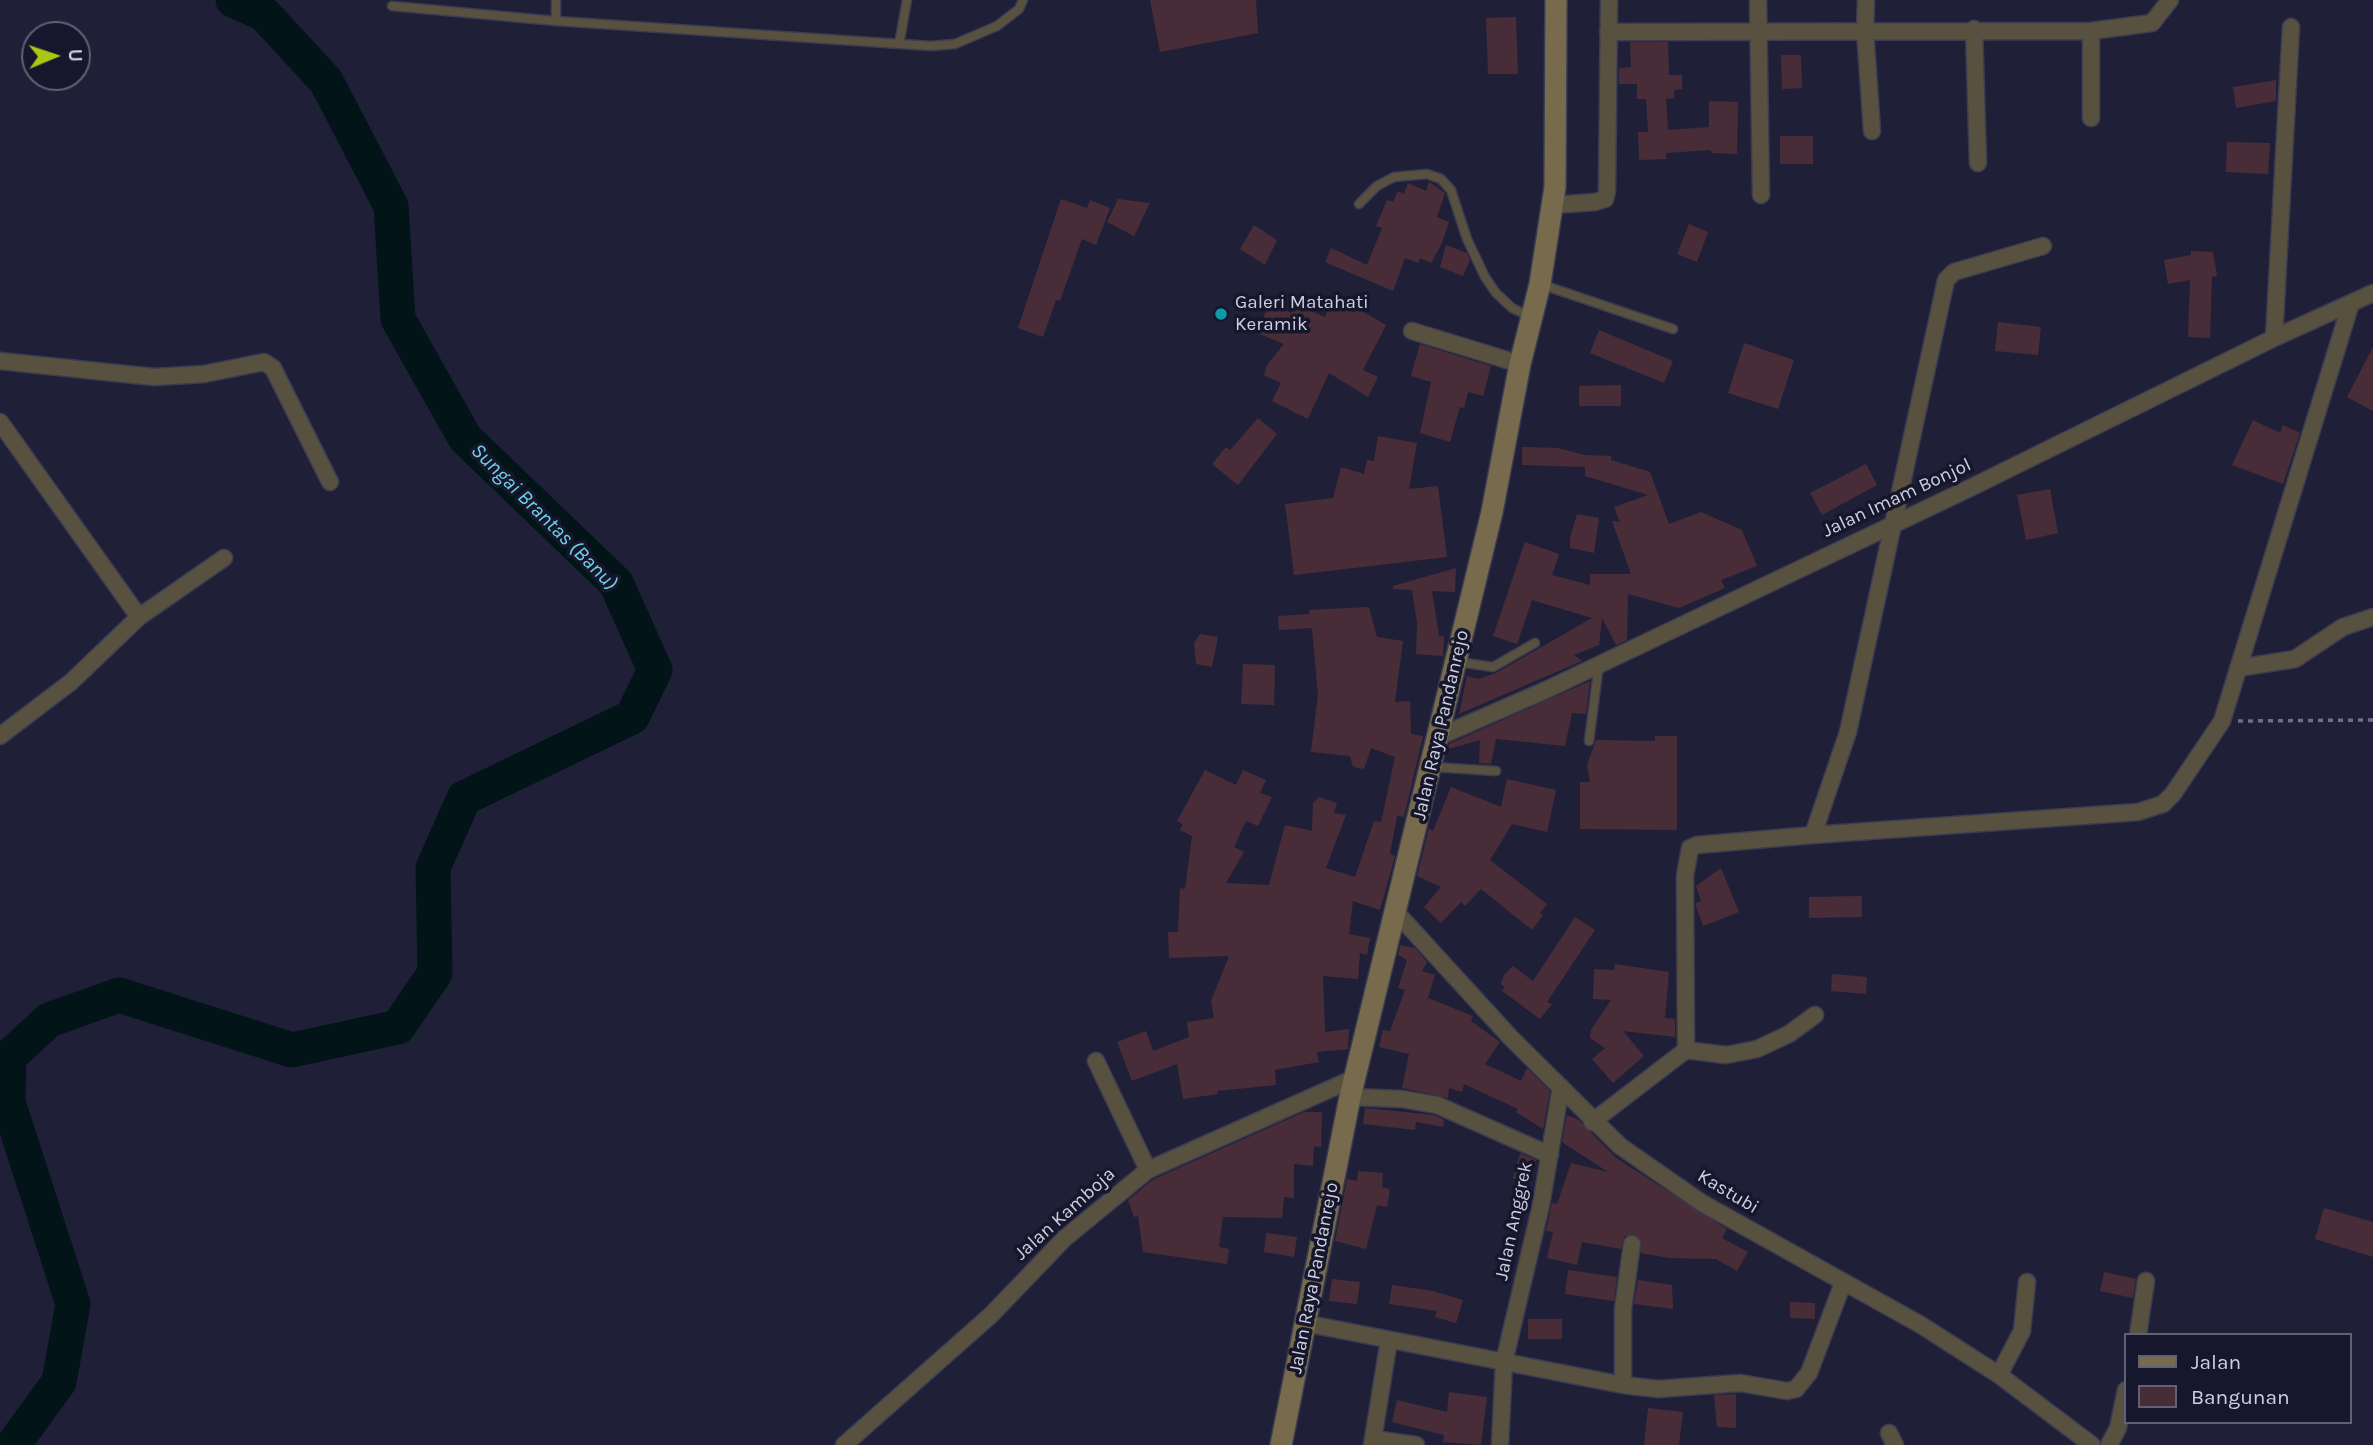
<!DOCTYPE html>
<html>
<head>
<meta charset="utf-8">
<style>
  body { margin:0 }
  #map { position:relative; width:2373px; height:1445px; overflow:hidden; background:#1f2037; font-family:Karla,sans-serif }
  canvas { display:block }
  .legend { position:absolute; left:2124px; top:1333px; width:228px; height:91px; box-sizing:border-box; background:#16172c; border:2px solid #606174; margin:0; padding:9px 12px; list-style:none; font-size:21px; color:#ced0df }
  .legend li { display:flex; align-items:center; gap:14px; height:35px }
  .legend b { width:35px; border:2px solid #606174 }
  .north { position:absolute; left:21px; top:21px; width:70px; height:70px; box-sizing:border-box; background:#16172c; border:2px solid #606174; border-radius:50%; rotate:88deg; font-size:19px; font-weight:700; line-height:28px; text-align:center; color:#ced0df }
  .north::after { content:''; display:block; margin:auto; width:24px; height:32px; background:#acc613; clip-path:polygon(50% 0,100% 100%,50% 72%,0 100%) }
</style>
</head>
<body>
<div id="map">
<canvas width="2373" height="1445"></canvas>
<ul class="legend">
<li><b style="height:9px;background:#786b4d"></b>Jalan</li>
<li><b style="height:19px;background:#482d38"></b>Bangunan</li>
</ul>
<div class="north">U</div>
</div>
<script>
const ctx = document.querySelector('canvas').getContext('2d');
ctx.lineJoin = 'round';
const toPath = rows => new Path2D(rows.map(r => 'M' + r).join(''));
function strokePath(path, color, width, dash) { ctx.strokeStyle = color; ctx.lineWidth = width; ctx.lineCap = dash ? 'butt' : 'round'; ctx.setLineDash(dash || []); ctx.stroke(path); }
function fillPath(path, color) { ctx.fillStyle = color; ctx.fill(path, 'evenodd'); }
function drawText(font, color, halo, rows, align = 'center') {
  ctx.font = font + ' Karla,sans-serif'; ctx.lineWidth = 7; ctx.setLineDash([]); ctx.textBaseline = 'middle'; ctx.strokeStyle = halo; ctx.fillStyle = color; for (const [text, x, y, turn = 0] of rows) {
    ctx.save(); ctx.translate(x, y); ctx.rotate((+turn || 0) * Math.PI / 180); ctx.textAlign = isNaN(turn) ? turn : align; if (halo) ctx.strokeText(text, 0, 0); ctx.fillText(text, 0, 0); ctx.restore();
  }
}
strokePath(toPath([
  [13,1445,59,1382,73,1304,8,1102,9,1057,49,1020,119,995,292,1050,398,1027,435,973,433,868,464,798,632,717,655,670,616,583,465,438,398,319,391,206,326,81,264,14,233,0]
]), '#021418', 35);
fillPath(toPath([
  [1150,0,1256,0,1258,33,1160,52],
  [1516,17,1518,74,1488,74,1486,18],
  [1630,42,1668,42,1669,75,1682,75,1682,89,1674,90,1674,98,1666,99,1668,130,1709,127,1709,101,1738,102,1737,154,1711,153,1711,150,1666,153,1666,159,1639,160,1638,132,1648,132,1646,99,1637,99,1637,84,1619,84,1619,68,1631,67],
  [1781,55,1801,55,1802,88,1782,89],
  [2276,80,2276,101,2236,108,2233,87],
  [1780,136,1813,136,1813,164,1780,164],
  [2227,142,2270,143,2268,174,2226,172],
  [1429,182,1445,193,1437,217,1449,222,1442,243,1431,263,1420,258,1418,263,1405,258,1393,291,1325,262,1331,248,1367,265,1382,228,1376,226,1387,200,1393,202,1398,191,1404,194,1408,183,1426,191],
  [1061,199,1087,208,1090,200,1110,208,1096,245,1082,239,1060,301,1056,300,1043,337,1018,328],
  [1118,199,1150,203,1134,236,1107,222],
  [1689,224,1708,232,1697,262,1677,254],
  [1254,225,1277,240,1265,265,1240,249],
  [1446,245,1467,253,1470,260,1463,276,1440,267],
  [2191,251,2213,252,2217,276,2212,277,2210,338,2188,337,2190,280,2168,284,2164,260,2191,255],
  [1269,304,1291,313,1294,305,1299,306,1325,317,1330,306,1348,306,1349,304,1386,325,1363,370,1378,377,1368,397,1329,373,1308,419,1272,401,1281,383,1264,375,1267,365,1284,344,1257,333],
  [1998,322,2041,327,2038,355,1995,351],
  [1599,330,1673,361,1664,383,1590,353],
  [1744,343,1794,360,1778,409,1728,393],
  [1420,344,1491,366,1483,396,1468,392,1464,408,1460,407,1450,442,1420,433,1431,382,1411,376],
  [2373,347,2373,411,2347,397],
  [1621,385,1621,406,1579,406,1579,386],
  [1258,418,1277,434,1238,485,1212,464,1226,447,1230,450],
  [2253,420,2280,433,2283,425,2300,433,2283,484,2232,465],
  [1378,436,1417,443,1409,489,1438,486,1447,557,1294,575,1285,504,1333,498,1341,467,1364,474,1367,460,1374,461],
  [1522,447,1558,448,1585,455,1611,456,1611,460,1650,472,1669,524,1701,512,1742,530,1757,566,1721,580,1725,588,1679,608,1628,594,1627,640,1616,645,1602,618,1599,645,1574,655,1582,661,1459,714,1467,676,1478,679,1496,673,1592,618,1532,600,1517,644,1493,636,1525,542,1559,554,1552,575,1590,585,1590,574,1631,574,1612,521,1620,522,1614,507,1648,495,1585,476,1585,467,1522,465],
  [1866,464,1877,485,1822,515,1810,493],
  [2050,489,2058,533,2026,540,2017,495],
  [1577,514,1599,518,1594,553,1570,548,1570,537],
  [1456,568,1455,592,1432,591,1439,636,1444,636,1443,656,1416,654,1417,622,1412,590,1393,589,1393,586],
  [1369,607,1377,637,1403,641,1395,702,1410,701,1411,734,1423,736,1404,817,1397,816,1390,854,1395,856,1380,910,1353,901,1349,934,1370,938,1367,955,1360,953,1358,979,1323,976,1325,1032,1349,1029,1348,1049,1317,1052,1319,1062,1275,1070,1276,1085,1217,1091,1218,1094,1183,1099,1177,1064,1132,1081,1117,1042,1146,1031,1153,1051,1189,1037,1187,1022,1214,1018,1211,1001,1229,956,1169,958,1168,932,1178,932,1180,888,1185,889,1192,836,1180,830,1183,824,1177,821,1205,770,1236,785,1243,770,1266,780,1260,793,1272,797,1258,826,1246,821,1234,847,1244,852,1226,883,1269,885,1285,825,1312,831,1313,803,1319,797,1337,803,1334,813,1346,815,1326,868,1355,877,1374,821,1381,822,1395,757,1371,748,1364,769,1353,767,1350,756,1311,752,1318,695,1312,628,1279,630,1278,616,1309,614,1309,610],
  [1200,634,1218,637,1212,667,1196,664,1194,643],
  [1243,664,1275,665,1274,705,1241,704],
  [1590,681,1586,714,1572,713,1565,746,1496,739,1491,764,1479,763,1480,740,1448,749,1449,744],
  [1655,736,1677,736,1677,830,1580,829,1580,782,1590,782,1587,765,1596,740,1655,741],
  [1507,779,1556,790,1547,832,1512,824,1490,860,1547,904,1540,913,1543,915,1532,930,1481,889,1465,906,1461,902,1441,923,1424,907,1441,887,1417,876,1429,828,1433,831,1451,787,1501,807],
  [1721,868,1739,912,1703,926,1696,906,1696,903,1701,901,1696,886],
  [1862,896,1862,917,1809,918,1809,897],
  [1575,917,1595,930,1547,1002,1552,1004,1540,1019,1502,991,1505,987,1501,984,1504,975,1513,966,1533,981],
  [1400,945,1415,948,1427,962,1422,971,1435,975,1428,998,1473,1016,1471,1021,1500,1042,1485,1064,1521,1081,1527,1068,1550,1091,1543,1129,1516,1112,1518,1109,1464,1084,1462,1092,1449,1088,1448,1098,1402,1088,1409,1054,1379,1047,1383,1030,1390,1031,1405,990,1398,988,1407,960,1398,955],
  [1615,964,1669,972,1665,1018,1675,1019,1675,1037,1623,1031,1644,1056,1613,1083,1592,1059,1605,1048,1590,1038,1591,1030,1611,1000,1593,999,1594,969,1614,970],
  [1832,974,1867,977,1866,994,1831,991],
  [1365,1108,1434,1115,1444,1120,1443,1127,1416,1122,1415,1130,1363,1124],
  [1304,1112,1322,1112,1321,1147,1314,1146,1313,1166,1294,1164,1294,1198,1284,1197,1282,1218,1223,1217,1219,1247,1229,1249,1227,1264,1143,1252,1138,1216,1134,1217,1128,1200,1154,1179],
  [1567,1115,1579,1120,1616,1158,1727,1229,1722,1238,1748,1252,1737,1271,1716,1259,1669,1258,1641,1253,1641,1239,1633,1234,1624,1237,1621,1249,1582,1242,1577,1265,1547,1258,1553,1232,1546,1231,1552,1203,1557,1204,1571,1163,1608,1172,1562,1142],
  [1520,1153,1536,1160,1531,1182,1513,1178],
  [1358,1171,1383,1173,1382,1187,1390,1189,1387,1207,1377,1205,1366,1249,1335,1241,1347,1179,1357,1181],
  [2324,1208,2373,1222,2373,1257,2315,1239],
  [1266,1233,1297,1237,1294,1257,1264,1252],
  [1568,1270,1617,1277,1614,1301,1565,1294],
  [2104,1272,2136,1279,2133,1298,2100,1291],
  [1332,1279,1360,1282,1357,1304,1329,1301],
  [1638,1280,1672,1285,1673,1309,1634,1304],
  [1392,1285,1433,1291,1463,1300,1456,1323,1435,1317,1437,1311,1389,1304],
  [1790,1302,1815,1303,1815,1319,1790,1318],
  [1528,1319,1562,1319,1562,1339,1528,1339],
  [1449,1392,1487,1397,1481,1445,1443,1442,1444,1435,1392,1422,1397,1400,1447,1412],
  [1736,1394,1736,1428,1717,1427,1714,1395],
  [1648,1408,1683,1412,1679,1445,1644,1445]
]), '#482d38');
const lane = toPath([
  [392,6,556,21,931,46,955,44,997,26,1019,9,1023,0],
  [556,21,556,0],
  [899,44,907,0],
  [1359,204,1377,186,1394,177,1427,174,1441,179,1451,190,1467,239,1485,277,1496,293,1512,308,1529,316],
  [1543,285,1673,329],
  [1458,662,1493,667,1535,643],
  [1589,741,1599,664],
  [1433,767,1496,771]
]);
const street = toPath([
  [1758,0,1761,195],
  [1866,0,1865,30,1872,131],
  [1974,29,1978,163],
  [1608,32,2091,31,2152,23,2170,0],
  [2091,118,2091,31],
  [1554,205,1595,202,1605,199,1607,192,1609,0],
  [1412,331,1520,364],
  [2274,338,2291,27],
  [0,361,154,377,204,374,264,362,273,368,330,482],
  [0,422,139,617],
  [2238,668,2295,659,2343,627,2373,617],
  [0,736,71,682,139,617,224,558],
  [1438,737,1546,690,1970,488,2274,338,2373,293],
  [1813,835,1848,732,1946,280,1954,272,2043,246],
  [1394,910,1511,1038,1620,1146,1702,1203,1921,1325,1999,1375,2092,1445],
  [1686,1050,1726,1055,1757,1049,1789,1034,1815,1015],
  [1096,1061,1148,1170],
  [1350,1097,1402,1099,1437,1105,1550,1155],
  [1592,1122,1686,1050,1685,876,1690,848,1697,845,1813,835,2138,812,2163,804,2173,794,2222,721,2351,303],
  [1304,1323,1623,1385,1623,1309,1632,1244],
  [2138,1335,2146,1281],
  [1999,1375,2022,1331,2027,1282],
  [1623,1385,1658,1389,1740,1383,1787,1391,1796,1389,1809,1373,1843,1283],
  [1889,1433,1895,1445],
  [1373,1439,1416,1445],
  [844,1445,991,1315,1065,1238,1148,1170,1357,1077],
  [1372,1445,1389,1340],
  [1500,1445,1504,1362,1541,1205,1561,1087],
  [2109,1445,2118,1428,2126,1390]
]);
const secondary = toPath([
  [1281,1445,1350,1097,1492,512,1520,364,1540,284,1555,187,1556,0]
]);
strokePath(lane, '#3b3c52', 11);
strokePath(street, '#3b3c52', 19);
strokePath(secondary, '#3b3c52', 24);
strokePath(toPath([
  [2238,721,2373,720]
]), '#6e7083', 3.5, [5, 5]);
strokePath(lane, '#59513f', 8);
strokePath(street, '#59513f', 16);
strokePath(secondary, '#786b4d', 21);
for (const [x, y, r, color] of [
  [1221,314,7,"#0f9aa8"]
]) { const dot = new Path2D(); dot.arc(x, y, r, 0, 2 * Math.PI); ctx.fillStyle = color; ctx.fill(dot); strokePath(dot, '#16172c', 2.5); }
drawText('19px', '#ced0df', '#16172c', [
  ["Galeri Matahati",1235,303],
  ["Keramik",1235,325]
], 'left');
drawText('19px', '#ced0df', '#16172c', [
  ["Jalan Imam Bonjol",1897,498,-25],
  ["Jalan Raya Pandanrejo",1441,725,-77],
  ["Kastubi",1728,1192,31],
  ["Jalan Kamboja",1065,1214,-42],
  ["Jalan Anggrek",1514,1221,-78],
  ["Jalan Raya Pandanrejo",1314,1278,-79]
]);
drawText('italic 21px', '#6ed2e7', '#16172c', [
  ["Sungai Brantas (Banu)",544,517,45]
]);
</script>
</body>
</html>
